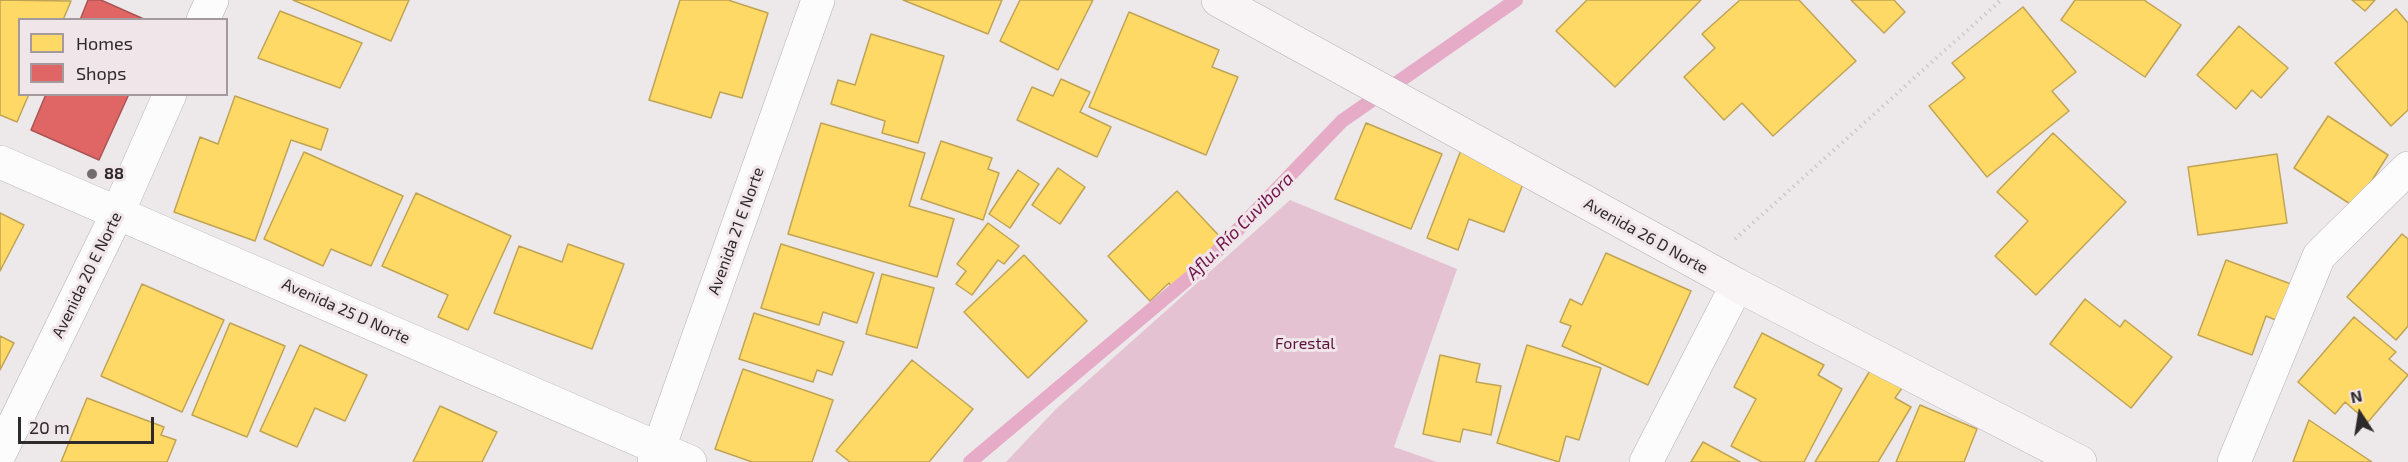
<!DOCTYPE html>
<html>
<head>
<meta charset="utf-8">
<style>
  body { margin:0 }
  #map { position:relative; width:2408px; height:462px; overflow:hidden; background:#ede8ea; font-family:"Exo 2",sans-serif }
  canvas { display:block }
  .legend { position:absolute; left:18px; top:18px; width:210px; height:78px; box-sizing:border-box; background:#f0e5e9; border:2px solid #a29a9d; margin:0; padding:8px 10px; list-style:none; font-size:18px; color:#2e292b }
  .legend li { display:flex; align-items:center; gap:12px; height:30px }
  .legend b { width:30px; border:2px solid #a29a9d }
  .north { position:absolute; left:2330px; top:384px; width:60px; height:60px; -webkit-text-stroke:4px #f0e5e9; paint-order:stroke; rotate:348deg; font-size:16px; font-weight:700; line-height:24px; text-align:center; color:#2e292b }
  .north::after { content:''; display:block; margin:auto; width:21px; height:27px; background:#2e292b; clip-path:polygon(50% 0,100% 100%,50% 72%,0 100%) }
  .scale { position:absolute; left:18px; top:417px; width:136px; height:27px; box-sizing:border-box; border:3px solid #2e292b; border-top:0; padding-left:8px; font-size:18px; line-height:21px; white-space:nowrap; color:#2e292b; -webkit-text-stroke:4px #f0e5e9; paint-order:stroke }
</style>
</head>
<body>
<div id="map">
<canvas width="2408" height="462"></canvas>
<ul class="legend">
<li><b style="height:16px;background:#ffd966"></b>Homes</li>
<li><b style="height:16px;background:#e06666"></b>Shops</li>
</ul>
<div class="north">N</div>
<div class="scale">20 m</div>
</div>
<script>
const ctx = document.querySelector('canvas').getContext('2d');
ctx.lineJoin = 'round';
function fillPath(path, color) { ctx.fillStyle = color; ctx.fill(path, 'evenodd'); }
const toPath = rows => new Path2D(rows.map(r => 'M' + r).join(''));
function strokePath(path, color, width, dash) { ctx.strokeStyle = color; ctx.lineWidth = width; ctx.lineCap = dash ? 'butt' : 'round'; ctx.setLineDash(dash || []); ctx.stroke(path); }
function drawText(font, color, halo, rows, align = 'center') {
  ctx.font = font + ' "Exo 2",sans-serif'; ctx.lineWidth = 6; ctx.setLineDash([]); ctx.textBaseline = 'middle'; ctx.strokeStyle = halo; ctx.fillStyle = color; for (const [text, x, y, turn = 0] of rows) {
    ctx.save(); ctx.translate(x, y); ctx.rotate((+turn || 0) * Math.PI / 180); ctx.textAlign = isNaN(turn) ? turn : align; if (halo) ctx.strokeText(text, 0, 0); ctx.fillText(text, 0, 0); ctx.restore();
  }
}
fillPath(toPath([
  [1290,200,1457,269,1394,447,1437,462,1006,462,1056,409]
]), '#e4c2d1');
const homes = toPath([
  [0,0,71,1,63,20,20,20,20,94,29,94,17,122,0,115,0,0],
  [293,0,409,0,391,41,293,0],
  [680,0,728,0,768,13,742,98,720,92,711,118,649,100,680,0],
  [903,0,1002,0,988,34,903,0],
  [1020,0,1093,0,1058,70,1000,41,1020,0],
  [1587,0,1701,0,1615,87,1556,31,1587,0],
  [1740,0,1799,0,1856,61,1773,136,1742,103,1724,120,1684,77,1715,48,1702,34,1740,0],
  [1851,0,1894,0,1905,12,1884,33,1851,0],
  [2075,0,2144,0,2181,25,2145,77,2061,20,2075,0],
  [2352,0,2375,0,2365,11,2352,0],
  [2023,7,2076,72,2052,91,2069,111,1987,177,1929,106,1965,78,1952,63,2023,7],
  [2396,9,2408,23,2408,110,2391,126,2335,63,2396,9],
  [280,11,362,43,340,88,258,58,280,11],
  [1129,12,1219,50,1212,67,1238,77,1206,155,1089,107,1129,12],
  [2239,26,2288,68,2261,98,2252,90,2236,109,2197,75,2239,26],
  [871,34,944,56,918,143,882,133,885,121,831,104,838,80,855,85,871,34],
  [1061,79,1090,92,1080,112,1111,127,1097,157,1017,120,1032,87,1053,96,1061,79],
  [235,96,328,129,321,150,291,140,255,241,174,212,200,137,218,144,235,96],
  [2328,116,2388,155,2355,207,2294,168,2328,116],
  [821,123,925,153,909,206,954,219,937,277,788,234,821,123],
  [1366,123,1442,154,1411,229,1335,199,1366,123],
  [2053,133,2126,202,2036,295,1995,256,2028,221,1997,192,2053,133],
  [941,141,992,158,988,169,999,173,983,220,921,199,941,141],
  [1461,150,1527,174,1504,232,1469,219,1458,250,1427,238,1461,150],
  [304,152,403,196,371,266,331,249,323,266,264,239,304,152],
  [2277,154,2287,223,2198,235,2188,167,2277,154],
  [1058,168,1085,187,1060,224,1032,205,1058,168],
  [1018,170,1039,184,1010,228,989,214,1018,170],
  [1177,191,1224,241,1173,289,1169,283,1150,301,1108,256,1177,191],
  [416,193,511,236,468,330,438,317,448,295,382,266,416,193],
  [0,213,24,225,0,271,0,213],
  [988,223,1019,246,1004,264,998,260,972,295,956,284,966,271,957,264,988,223],
  [2402,234,2408,239,2408,326,2396,340,2347,297,2402,234],
  [568,244,624,264,592,349,494,313,519,246,562,262,568,244],
  [781,244,874,273,857,323,823,312,819,325,761,308,781,244],
  [1606,253,1691,291,1648,385,1562,346,1571,326,1560,322,1570,299,1582,305,1606,253],
  [1024,255,1087,321,1028,378,964,312,1024,255],
  [2226,260,2291,284,2278,321,2266,316,2252,355,2198,335,2226,260],
  [882,274,934,288,917,348,866,334,882,274],
  [142,284,224,320,182,412,101,376,142,284],
  [2085,299,2120,327,2125,320,2172,357,2131,408,2050,344,2085,299],
  [754,313,844,342,832,375,817,370,813,382,739,359,754,313],
  [2354,317,2396,352,2389,359,2408,375,2368,422,2345,402,2335,414,2298,382,2354,317],
  [230,323,285,346,247,437,192,415,230,323],
  [1762,333,1824,365,1818,375,1842,389,1804,462,1762,462,1731,446,1756,399,1734,387,1762,333],
  [0,336,14,343,0,370,0,336],
  [300,345,367,375,345,421,315,408,297,447,260,431,300,345],
  [1527,345,1601,368,1579,440,1566,436,1559,462,1497,443,1527,345],
  [1440,355,1480,364,1476,382,1501,386,1491,435,1463,429,1460,442,1423,434,1440,355],
  [912,360,973,409,929,462,850,462,836,451,912,360],
  [743,369,833,400,812,462,752,462,715,449,743,369],
  [1871,369,1902,388,1895,398,1911,407,1878,462,1815,462,1871,369],
  [87,398,164,427,161,435,176,440,167,462,61,462,87,398],
  [1920,405,1977,429,1964,462,1896,462,1920,405],
  [440,406,497,432,482,462,413,462,440,406],
  [2309,420,2372,462,2293,462,2309,420],
  [1703,442,1740,462,1691,462,1703,442]
]);
fillPath(homes, '#ffd966');
strokePath(homes, '#c0a454', 1.5);
const shops = toPath([
  [88,0,101,0,146,20,80,20,88,0],
  [46,94,129,94,99,160,31,130,46,94]
]);
fillPath(shops, '#e06666');
strokePath(shops, '#ab5454', 1.5);
strokePath(toPath([
  [970,462,1201,268,1342,121,1516,0]
]), '#e6acc7', 14);
const street = toPath([
  [203,20,212,0],
  [0,162,690,462],
  [0,453,118,212,170,94],
  [654,462,818,0],
  [1646,462,1737,285],
  [2234,462,2319,256,2408,168]
]);
const secondary = toPath([
  [1218,0,1737,285,2080,462]
]);
strokePath(street, '#b5b1b3', 34);
strokePath(secondary, '#b5b1b3', 34);
strokePath(toPath([
  [1735,239,2001,0]
]), '#cccaca', 4, [1.5, 4.5]);
strokePath(street, '#fcfcfc', 33);
strokePath(secondary, '#f8f3f5', 33);
for (const [x, y, r, color] of [
  [92,174,6,"#716c6e"]
]) { const dot = new Path2D(); dot.arc(x, y, r, 0, 2 * Math.PI); ctx.fillStyle = color; ctx.fill(dot); strokePath(dot, '#f0e5e9', 2); }
drawText('bold 16px', '#2e292b', '#f0e5e9', [
  ["88",104,174]
], 'left');
drawText('16px', '#2e292b', '#f0e5e9', [
  ["Avenida 21 E Norte",736,231,-70],
  ["Avenida 26 D Norte",1646,236,29],
  ["Avenida 20 E Norte",87,275,-64],
  ["Avenida 25 D Norte",346,311,24]
]);
drawText('16px', '#59123b', '#f0e5e9', [
  ["Forestal",1305,344]
]);
drawText('italic 18px', '#72144c', '#f0e5e9', [
  ["Aflu. Río Cuvibora",1240,226,-45]
]);
</script>
</body>
</html>
